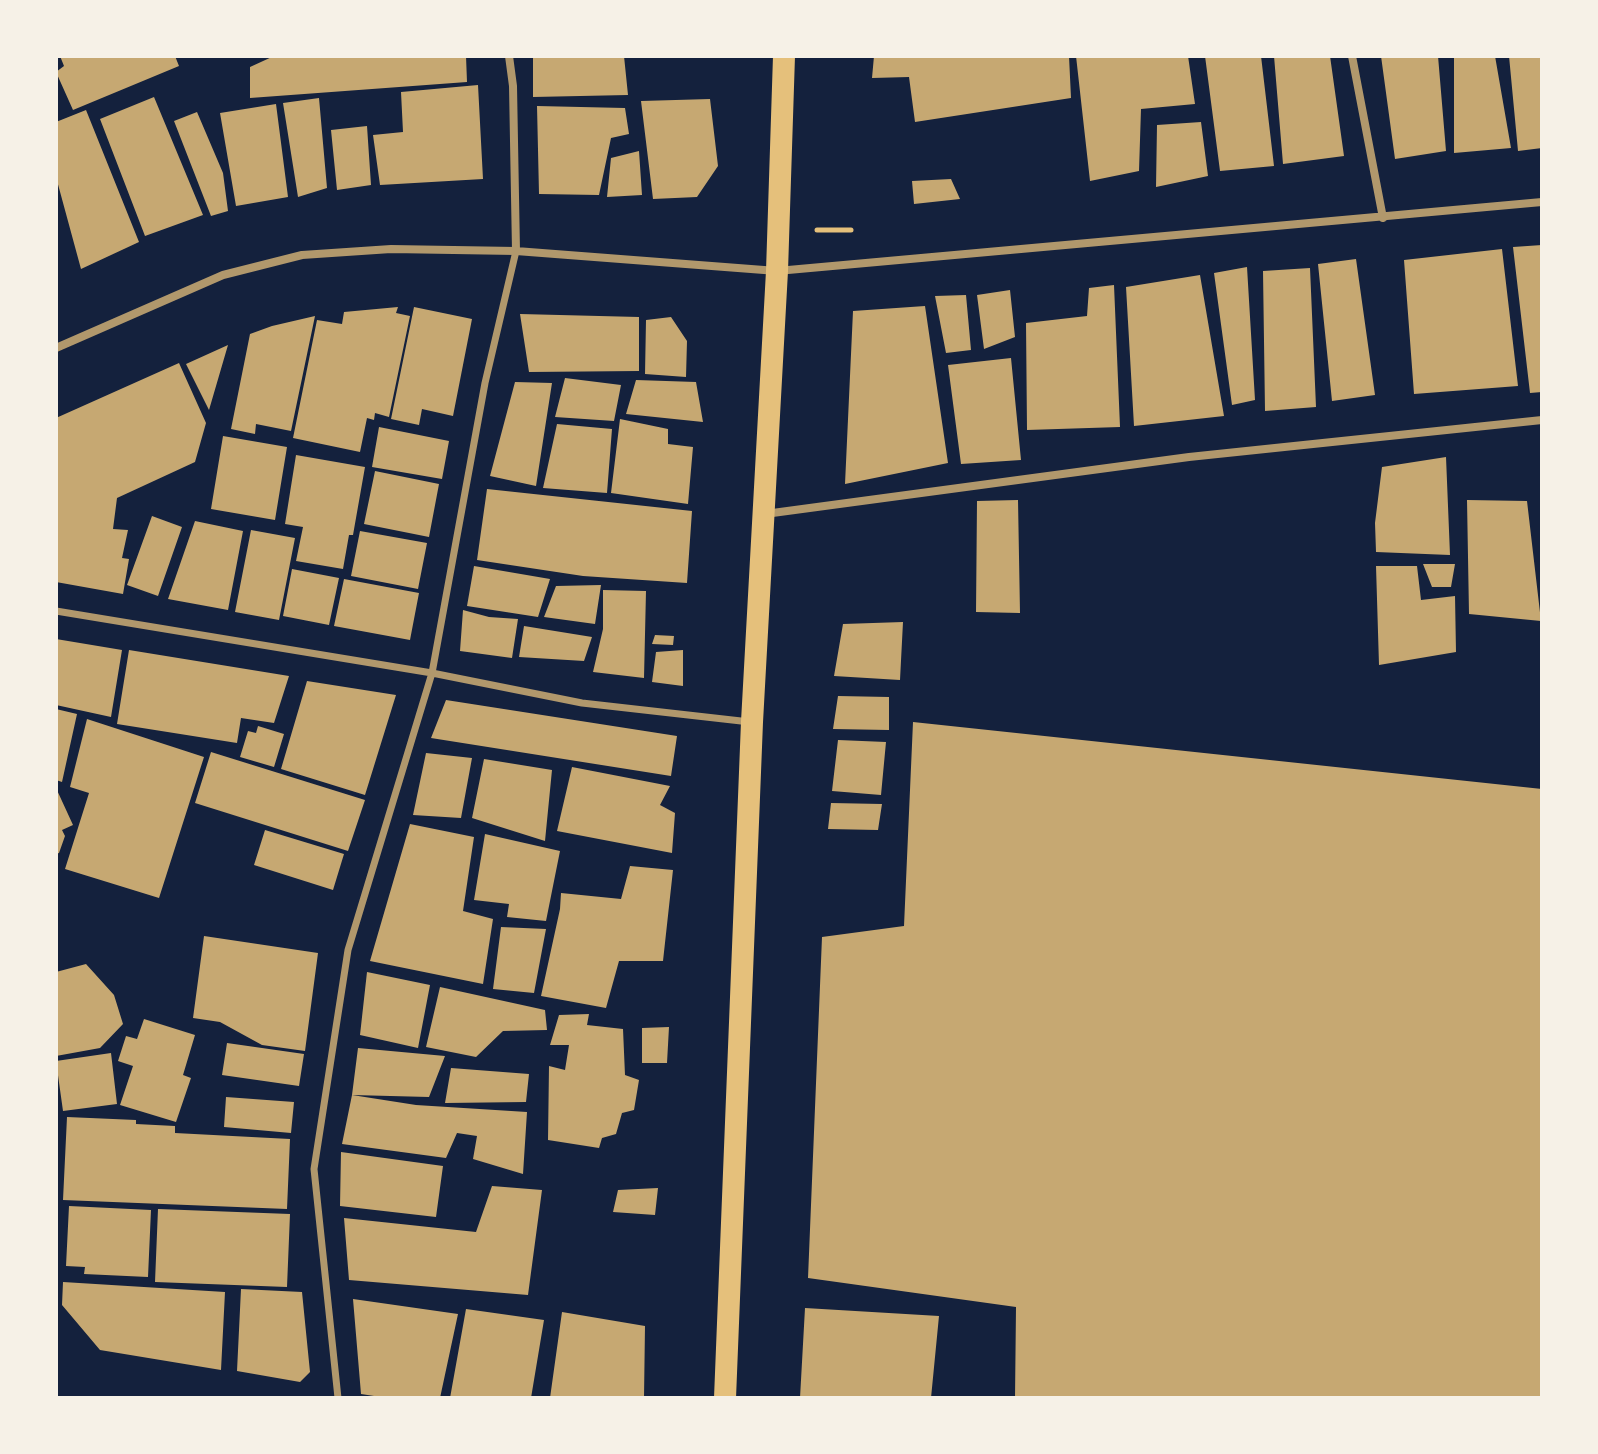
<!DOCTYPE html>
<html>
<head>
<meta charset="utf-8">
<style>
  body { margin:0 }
  #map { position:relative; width:1598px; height:1454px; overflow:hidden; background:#14213d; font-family:"Source Sans 3",sans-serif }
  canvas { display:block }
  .frame { position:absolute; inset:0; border:58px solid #f6f1e7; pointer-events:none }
</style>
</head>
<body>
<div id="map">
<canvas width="1598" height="1454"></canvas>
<div class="frame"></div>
</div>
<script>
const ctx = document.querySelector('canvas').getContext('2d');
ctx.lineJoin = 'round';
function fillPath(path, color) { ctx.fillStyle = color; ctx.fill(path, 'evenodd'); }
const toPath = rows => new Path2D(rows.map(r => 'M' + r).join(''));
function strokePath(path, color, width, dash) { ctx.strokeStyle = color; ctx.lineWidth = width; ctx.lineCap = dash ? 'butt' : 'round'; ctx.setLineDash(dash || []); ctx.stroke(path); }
fillPath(toPath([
  [60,56,175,56,179,66,73,110,56,72,64,66],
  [274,56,466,56,467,82,250,98,250,67],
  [533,56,624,56,628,95,533,97],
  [874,56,1069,56,1071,98,915,122,909,77,872,78],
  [1076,56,1188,56,1195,104,1141,109,1139,171,1090,181],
  [1205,56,1261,56,1274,166,1220,171],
  [1274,56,1330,56,1344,156,1283,164],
  [1381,56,1438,56,1446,151,1395,159],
  [1454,56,1495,56,1511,148,1454,153],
  [1509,56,1542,56,1542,148,1518,151],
  [478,85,483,179,380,185,373,135,403,132,401,92],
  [154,97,203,215,145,236,100,119],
  [319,98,327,188,298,197,283,103],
  [710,99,718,166,697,197,653,199,641,101],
  [276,104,288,197,236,206,220,113],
  [537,106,625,108,629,134,611,138,599,195,539,194],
  [86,110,139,242,81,269,56,177,56,122],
  [197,112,223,173,228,211,211,216,174,121],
  [1201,122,1208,176,1156,187,1157,125],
  [367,126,371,185,337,190,331,130],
  [639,151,642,195,607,197,611,158],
  [951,179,960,199,914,204,912,181],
  [1542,245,1542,392,1530,393,1513,247],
  [1502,249,1518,386,1414,394,1404,260],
  [1356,259,1375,395,1332,401,1318,264],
  [1247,267,1255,400,1232,405,1214,273],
  [1310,268,1316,407,1265,411,1263,271],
  [1200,275,1224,416,1134,426,1126,287],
  [1114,285,1120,427,1027,430,1026,323,1087,316,1089,288],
  [1010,290,1015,337,984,349,977,295],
  [966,295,971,350,946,353,935,296],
  [925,306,948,463,845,484,853,311],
  [398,307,396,313,410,316,389,417,375,413,374,420,367,418,360,452,293,438,317,320,342,324,344,312],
  [414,307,472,319,453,416,422,409,419,425,391,419],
  [520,314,639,317,639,371,529,372],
  [315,316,291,431,256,424,255,434,231,429,250,334,272,326],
  [671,317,687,341,686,377,645,374,646,320],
  [228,345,209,410,186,364],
  [1011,358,1021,460,961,464,948,365],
  [179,363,206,423,195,462,117,498,113,529,128,530,122,558,129,559,123,594,56,582,56,418],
  [565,378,621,385,614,421,555,417],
  [636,380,696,382,703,422,626,414],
  [515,382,552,383,536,486,490,476],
  [620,419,668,429,668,444,693,447,688,504,611,493],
  [557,424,612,429,607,493,543,488],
  [379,427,449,441,442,479,372,467],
  [223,436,287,447,275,520,211,509],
  [296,455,365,467,353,535,349,535,343,569,296,561,303,527,285,524],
  [1446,457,1450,555,1376,552,1375,523,1382,467],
  [375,471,439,484,429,537,364,524],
  [487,489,692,511,687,583,583,576,477,560],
  [1018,500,1020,613,976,612,977,501],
  [1467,500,1527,501,1541,621,1469,614],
  [152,516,182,527,158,596,127,585],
  [195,521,243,531,228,610,168,599],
  [251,530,295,538,279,620,235,612],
  [360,531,427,543,418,589,351,576],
  [1423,564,1455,564,1451,587,1432,587],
  [474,566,550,579,538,617,467,606],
  [1376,566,1417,566,1421,600,1455,596,1456,652,1379,665],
  [292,569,339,578,329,625,283,616],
  [344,579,419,593,410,640,334,626],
  [601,585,595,624,544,617,556,586],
  [603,590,646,591,644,678,593,672,603,629],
  [463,610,489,617,518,619,512,658,460,651],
  [903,622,900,680,834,676,843,624],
  [524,626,592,637,584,661,519,657],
  [655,635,674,636,673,645,652,644],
  [56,639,122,650,111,717,56,705],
  [129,650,289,676,274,723,241,718,237,743,117,724],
  [683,650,683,686,652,682,656,652],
  [307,681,396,695,365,795,281,769],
  [838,696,889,697,889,730,833,729],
  [446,700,677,736,671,776,431,738],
  [56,709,77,714,62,782,56,780],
  [87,719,204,757,159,898,65,869,89,793,70,787],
  [913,722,1542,789,1542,1398,1015,1398,1016,1307,808,1278,822,937,904,926],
  [258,726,284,734,274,767,240,757,248,731,256,733],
  [838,740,886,742,881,795,832,791],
  [211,752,365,800,348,851,195,803],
  [426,753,472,758,461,818,413,815],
  [484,759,552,770,545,841,472,818],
  [572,767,670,786,660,805,675,813,672,853,557,831],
  [56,788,73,825,62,830,65,836,59,853,56,854],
  [831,803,882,804,878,830,828,829],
  [410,824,474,837,463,911,493,919,483,984,370,961],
  [265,830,344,854,333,890,254,865],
  [485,834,560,851,546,921,507,917,509,904,474,900],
  [630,866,673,870,663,961,619,961,606,1008,541,996,560,909,561,893,621,899],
  [501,927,546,929,534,993,493,989],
  [204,936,318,953,305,1051,262,1045,220,1022,193,1018],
  [86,964,114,995,123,1024,100,1048,56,1056,56,972],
  [367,972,430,985,418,1048,360,1035],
  [440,987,545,1010,547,1030,503,1031,476,1057,426,1047],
  [589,1014,587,1025,623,1029,625,1075,639,1080,634,1110,622,1113,616,1134,602,1138,599,1148,548,1140,549,1066,565,1070,569,1045,550,1045,559,1015],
  [144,1019,195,1035,183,1075,191,1078,176,1122,120,1105,133,1066,118,1061,126,1036,137,1039],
  [669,1027,667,1063,642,1063,642,1028],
  [227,1043,304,1054,299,1086,222,1075],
  [358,1048,445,1056,429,1097,352,1095],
  [111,1053,117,1104,63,1111,56,1061],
  [451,1068,529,1074,526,1102,445,1103],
  [352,1095,416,1105,527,1112,523,1174,473,1159,477,1136,457,1133,446,1158,342,1144],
  [226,1097,294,1102,291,1133,224,1127],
  [67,1117,136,1120,136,1124,175,1126,175,1133,290,1139,287,1209,63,1200],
  [341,1152,443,1166,436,1217,340,1206],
  [492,1186,542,1190,528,1295,349,1280,344,1218,476,1232],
  [658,1188,655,1215,613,1212,618,1190],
  [69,1206,151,1210,148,1277,84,1274,85,1267,66,1266],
  [158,1209,290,1214,287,1287,155,1282],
  [63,1282,225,1292,221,1370,100,1350,62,1305],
  [241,1289,302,1292,310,1372,300,1382,237,1371],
  [353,1299,458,1314,440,1398,387,1398,361,1394],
  [805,1308,939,1316,931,1398,800,1398],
  [466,1309,544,1320,531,1398,450,1398],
  [562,1312,645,1326,644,1398,550,1398]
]), '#c6a872');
strokePath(toPath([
  [817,230,851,230]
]), '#e5c07b', 5);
strokePath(toPath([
  [56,611,432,673,582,703,750,722],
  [338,1398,314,1169,348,950,432,673,485,383,516,251]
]), '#b1986c', 7);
strokePath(toPath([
  [509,56,513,86,516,251],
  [1352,56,1383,218],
  [56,348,223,275,302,255,391,249,516,251,777,271,1542,202],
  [765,514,1189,457,1542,420]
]), '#b1986c', 8);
strokePath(toPath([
  [725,1398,752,722,777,271,784,56]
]), '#e5c07b', 22);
</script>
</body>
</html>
